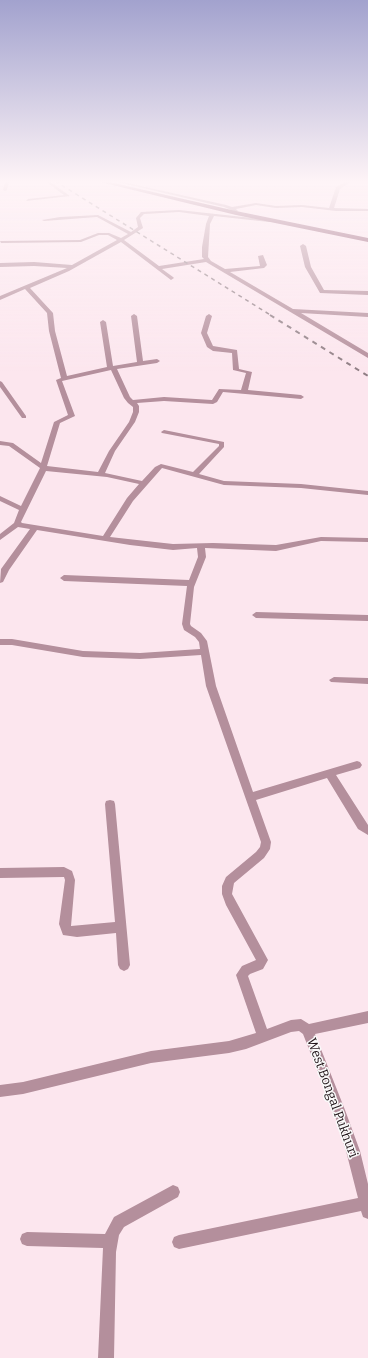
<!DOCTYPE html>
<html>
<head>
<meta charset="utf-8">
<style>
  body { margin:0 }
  canvas { display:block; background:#fce6ee }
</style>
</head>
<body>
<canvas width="368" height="1358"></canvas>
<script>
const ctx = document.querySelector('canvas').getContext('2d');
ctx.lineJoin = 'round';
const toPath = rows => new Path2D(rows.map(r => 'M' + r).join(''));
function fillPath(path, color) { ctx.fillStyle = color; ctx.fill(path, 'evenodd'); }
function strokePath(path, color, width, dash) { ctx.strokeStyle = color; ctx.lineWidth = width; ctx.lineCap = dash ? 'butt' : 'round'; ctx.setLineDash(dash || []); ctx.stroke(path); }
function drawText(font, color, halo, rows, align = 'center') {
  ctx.font = font + ' Bitter,serif'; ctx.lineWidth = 3; ctx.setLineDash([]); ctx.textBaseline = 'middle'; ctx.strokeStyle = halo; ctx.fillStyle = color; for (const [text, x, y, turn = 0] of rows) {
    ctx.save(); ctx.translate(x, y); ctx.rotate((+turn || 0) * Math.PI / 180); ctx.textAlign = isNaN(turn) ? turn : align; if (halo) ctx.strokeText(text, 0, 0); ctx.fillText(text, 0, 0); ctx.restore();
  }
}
fillPath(toPath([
  [5,181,9,181,7,190,5,191,3,190,5,181],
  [45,181,49,181,70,196,26,201,28,199,64,195,45,181],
  [113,181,119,181,226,205,232,207,256,203,276,206,302,205,329,208,336,187,347,181,352,181,340,189,334,208,368,209,368,211,336,211,302,207,276,208,256,205,236,209,238,211,236,212,224,207,113,181],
  [179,210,271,220,271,222,269,222,214,216,210,224,208,257,211,261,225,269,260,266,258,256,263,255,267,265,264,268,230,272,293,309,368,313,368,317,301,313,368,353,368,358,206,262,162,269,173,277,174,278,171,280,121,242,69,271,30,288,53,313,55,331,67,376,107,367,100,322,103,320,106,322,113,366,137,362,131,316,134,314,137,316,143,361,157,359,160,361,157,363,117,369,130,397,133,400,164,397,212,400,219,389,241,390,246,373,233,370,232,353,213,351,207,347,201,333,206,316,209,314,212,316,207,333,213,346,237,350,239,369,252,372,248,390,301,395,304,397,301,399,223,392,217,402,213,404,164,401,137,403,139,406,139,412,135,422,115,451,105,473,142,481,155,467,161,464,193,472,219,446,219,444,162,433,161,432,164,430,224,442,224,447,199,474,224,481,301,484,368,491,368,495,301,488,224,485,162,468,133,501,110,537,173,544,213,543,276,545,321,537,368,538,368,542,321,541,276,551,205,548,206,557,194,587,190,624,191,626,201,633,207,641,216,686,253,792,357,761,360,762,362,765,360,768,336,775,368,825,368,835,358,829,327,778,256,800,271,842,270,849,264,858,234,883,232,894,268,960,263,969,250,974,248,976,267,1029,291,1020,301,1019,309,1024,368,1011,368,1023,315,1034,345,1110,360,1151,368,1184,368,1219,363,1217,361,1211,179,1249,174,1247,172,1242,174,1237,179,1235,358,1198,346,1151,333,1110,303,1034,299,1031,291,1032,246,1049,229,1053,151,1063,23,1094,0,1097,0,1085,23,1082,151,1051,229,1041,256,1033,236,975,242,966,256,960,226,905,222,894,222,886,226,877,256,852,260,847,261,842,206,686,201,655,140,659,83,657,12,645,0,645,0,639,12,639,83,651,140,653,200,649,199,642,195,637,184,630,182,624,187,586,64,581,60,578,64,575,189,580,198,557,197,548,173,550,130,545,37,530,9,570,3,582,0,583,1,569,30,529,18,527,0,540,0,534,14,523,19,510,0,501,0,496,21,506,40,468,9,446,0,445,0,441,13,443,41,463,54,422,68,415,56,380,61,378,49,331,47,313,25,289,0,300,0,296,67,268,34,266,0,267,0,263,34,262,72,265,117,240,108,235,99,235,81,242,1,243,0,241,80,240,98,233,109,233,121,238,128,234,97,217,44,221,42,220,60,217,98,215,131,232,138,227,136,218,141,212,179,210],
  [179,212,209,216,206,224,202,247,202,257,204,259,159,266,124,240,143,228,140,218,144,214,179,212],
  [111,370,124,398,128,403,133,407,133,412,129,422,109,451,98,472,47,466,60,423,75,416,62,381,111,370],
  [46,471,107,477,139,484,127,498,103,536,22,523,21,522,46,471],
  [303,244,306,246,311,267,324,290,368,291,368,295,320,293,305,267,300,246,303,244],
  [0,381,2,382,26,416,26,418,22,418,0,387,0,381],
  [256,612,368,615,368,621,256,618,252,615,256,612],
  [334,677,368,678,368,684,331,682,329,680,334,677],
  [110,800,114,801,115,804,130,965,128,969,124,971,120,969,118,965,116,933,77,937,63,935,59,924,65,880,64,877,0,878,0,868,64,867,72,871,75,880,71,926,115,922,105,804,106,801,110,800],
  [173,1185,178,1187,180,1192,178,1197,124,1227,119,1235,116,1252,114,1358,98,1358,103,1248,27,1246,22,1244,20,1239,22,1234,27,1232,105,1234,114,1217,173,1185]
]), '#b48f9c');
fillPath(toPath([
  [98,181,105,181,236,211,368,238,368,242,236,215,100,182,98,181]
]), '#7f405b');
strokePath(toPath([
  [55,181,272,316]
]), '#8f7e84', 1.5, [4, 4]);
strokePath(toPath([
  [270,315,368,376]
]), '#8f7e84', 2, [5, 5]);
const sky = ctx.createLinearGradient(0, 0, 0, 371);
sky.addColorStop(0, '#a2a2ce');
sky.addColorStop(0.49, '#fef4f7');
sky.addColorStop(1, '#fef4f700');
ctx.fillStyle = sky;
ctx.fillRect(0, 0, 368, 371);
drawText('13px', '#1f1317', '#fafafa', [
  ["West Bongal Pukhuri",332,1098,70]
]);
</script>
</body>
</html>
